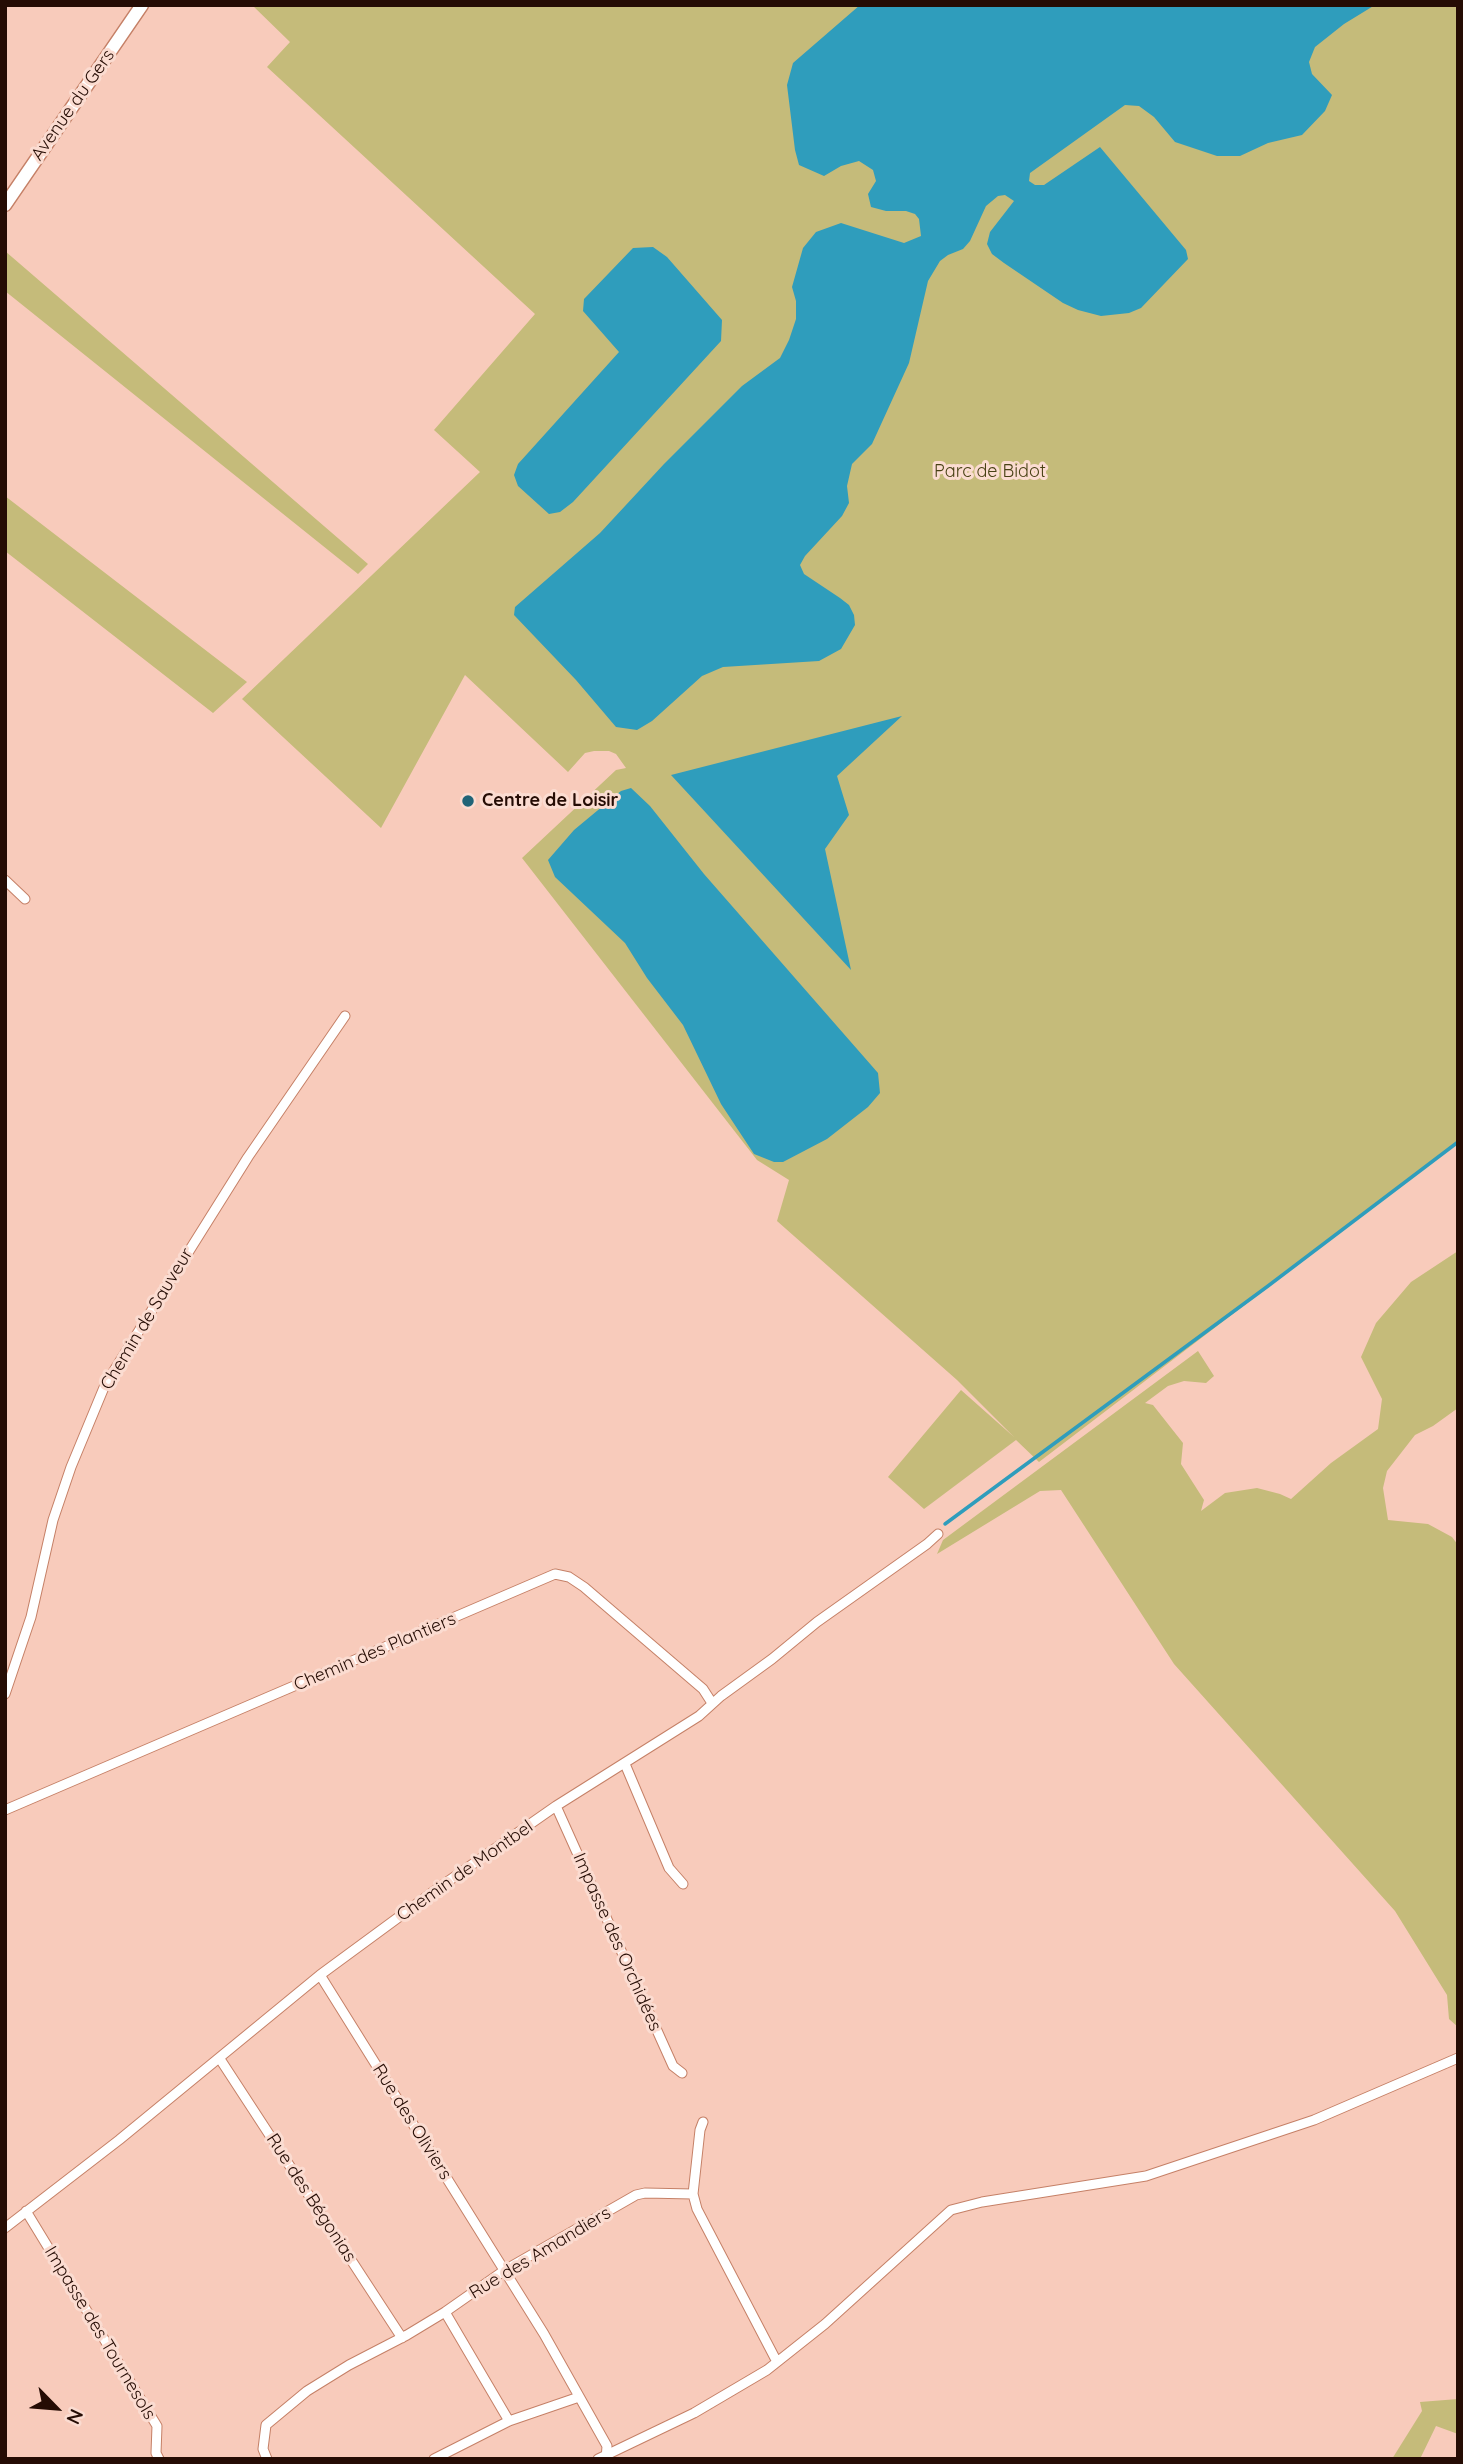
<!DOCTYPE html>
<html>
<head>
<meta charset="utf-8">
<style>
  body { margin:0 }
  #map { position:relative; width:1463px; height:2464px; overflow:hidden; background:#f8cbbb; font-family:Quicksand,sans-serif }
  canvas { display:block }
  .frame { position:absolute; inset:0; border:7px solid #250c04; pointer-events:none }
  .north { position:absolute; left:21px; top:2373px; width:70px; height:70px; -webkit-text-stroke:5px #fbdcd1; paint-order:stroke; rotate:115deg; font-size:19px; font-weight:700; line-height:28px; text-align:center; color:#250c04 }
  .north::after { content:''; display:block; margin:auto; width:24px; height:32px; background:#250c04; clip-path:polygon(50% 0,100% 100%,50% 72%,0 100%) }
</style>
</head>
<body>
<div id="map">
<canvas width="1463" height="2464"></canvas>
<div class="frame"></div>
<div class="north">N</div>
</div>
<script>
const ctx = document.querySelector('canvas').getContext('2d');
ctx.lineJoin = 'round';
function fillPath(path, color) { ctx.fillStyle = color; ctx.fill(path, 'evenodd'); }
const toPath = rows => new Path2D(rows.map(r => 'M' + r).join(''));
function strokePath(path, color, width, dash) { ctx.strokeStyle = color; ctx.lineWidth = width; ctx.lineCap = dash ? 'butt' : 'round'; ctx.setLineDash(dash || []); ctx.stroke(path); }
function drawText(font, color, halo, rows, align = 'center') {
  ctx.font = font + ' Quicksand,sans-serif'; ctx.lineWidth = 6; ctx.setLineDash([]); ctx.textBaseline = 'middle'; ctx.strokeStyle = halo; ctx.fillStyle = color; for (const [text, x, y, turn = 0] of rows) {
    ctx.save(); ctx.translate(x, y); ctx.rotate((+turn || 0) * Math.PI / 180); ctx.textAlign = isNaN(turn) ? turn : align; if (halo) ctx.strokeText(text, 0, 0); ctx.fillText(text, 0, 0); ctx.restore();
  }
}
fillPath(toPath([
  [252,5,1458,5,1458,1142,1039,1462,1016,1440,924,1509,888,1477,961,1390,1014,1437,957,1380,777,1221,789,1180,757,1160,522,858,616,770,626,768,616,754,609,751,594,751,585,753,568,772,465,675,381,828,242,699,480,472,434,430,535,314,267,67,290,42],
  [5,251,368,564,358,574,5,291],
  [5,496,247,682,213,713,5,551],
  [1458,1251,1458,1408,1433,1426,1415,1435,1387,1471,1383,1488,1388,1520,1428,1524,1452,1537,1458,1545,1458,2027,1449,2019,1447,1995,1395,1911,1174,1664,1061,1490,1040,1491,937,1554,943,1540,1198,1351,1214,1376,1206,1383,1184,1381,1168,1386,1145,1403,1153,1405,1183,1443,1181,1464,1204,1500,1201,1511,1225,1493,1257,1488,1280,1494,1291,1499,1331,1463,1378,1429,1382,1399,1361,1357,1376,1323,1411,1282],
  [1458,2399,1458,2434,1436,2426,1420,2459,1392,2459,1422,2411,1420,2402]
]), '#c5bb7a');
fillPath(toPath([
  [860,5,1375,5,1344,24,1315,47,1309,62,1312,74,1332,95,1325,111,1302,135,1268,143,1240,156,1217,156,1175,142,1154,117,1139,106,1125,105,1030,173,1029,181,1035,185,1044,185,1100,147,1186,250,1188,259,1141,308,1129,313,1101,316,1078,310,1063,303,1004,263,992,254,987,244,990,232,1014,201,1005,195,998,196,986,206,970,241,963,249,948,255,940,261,928,281,909,363,872,444,852,464,847,486,849,503,842,516,805,556,800,565,804,574,840,598,849,605,854,615,855,625,841,649,819,661,723,667,702,676,652,721,637,730,616,727,576,680,514,615,515,607,600,533,664,464,742,386,780,358,789,340,796,319,796,301,792,287,803,248,816,232,841,223,904,243,921,236,919,219,915,214,906,211,886,211,871,207,868,194,876,181,873,170,859,161,841,166,824,176,799,165,795,150,787,85,793,63],
  [653,247,667,257,722,320,721,341,573,502,560,512,549,514,518,486,514,475,518,464,619,352,583,311,584,299,633,248],
  [902,716,837,776,849,815,825,849,851,970,671,775],
  [631,788,650,806,704,874,878,1073,880,1093,868,1107,827,1139,783,1162,774,1162,754,1154,721,1104,683,1025,647,978,625,943,555,877,548,860,574,830,621,791]
]), '#2f9dbc');
strokePath(toPath([
  [945,1524,1268,1286,1458,1142]
]), '#2f9dbc', 3.5);
const minor = toPath([
  [5,880,25,899],
  [5,1694,31,1617,53,1520,71,1467,105,1385,248,1157,345,1016],
  [625,1764,669,1868,683,1884],
  [556,1806,673,2066,682,2073],
  [5,1810,555,1574,569,1577,584,1587,703,1689,712,1703],
  [320,1975,544,2334,607,2446,606,2459],
  [220,2059,402,2338],
  [693,2194,700,2130,703,2122],
  [26,2211,157,2426,156,2453,159,2459],
  [5,2228,119,2140,320,1975,437,1889,556,1806,699,1716,721,1696,772,1659,817,1622,927,1544,938,1534],
  [445,2312,509,2421],
  [267,2459,263,2449,266,2425,307,2391,349,2365,407,2335,445,2312,505,2270,636,2195,645,2193,693,2194,697,2209,777,2362],
  [434,2459,509,2421,579,2397],
  [598,2459,694,2413,767,2370,825,2324,951,2210,982,2202,1146,2176,1314,2120,1458,2058]
]);
const secondary = toPath([
  [5,205,142,5]
]);
strokePath(minor, '#c58067', 11);
strokePath(secondary, '#c58067', 15);
strokePath(minor, '#fff', 9);
strokePath(secondary, '#fff', 12);
for (const [x, y, r, color] of [
  [468,801,7,"#216477"]
]) { const dot = new Path2D(); dot.arc(x, y, r, 0, 2 * Math.PI); ctx.fillStyle = color; ctx.fill(dot); strokePath(dot, '#fbdcd1', 2.5); }
drawText('18px', '#250c04', '#fbdcd1', [
  ["Avenue du Gers",73,105,-55],
  ["Chemin de Sauveur",147,1319,-59],
  ["Chemin des Plantiers",375,1652,-23],
  ["Chemin de Montbel",465,1871,-35],
  ["Impasse des Orchidées",617,1942,66],
  ["Rue des Oliviers",412,2122,58],
  ["Rue des Bégonias",311,2198,57],
  ["Rue des Amandiers",540,2253,-31],
  ["Impasse des Tournesols",100,2333,59]
]);
drawText('18px', '#484114', '#fbdcd1', [
  ["Parc de Bidot",990,472]
]);
drawText('bold 18px', '#250c04', '#fbdcd1', [
  ["Centre de Loisir",482,801]
], 'left');
</script>
</body>
</html>
